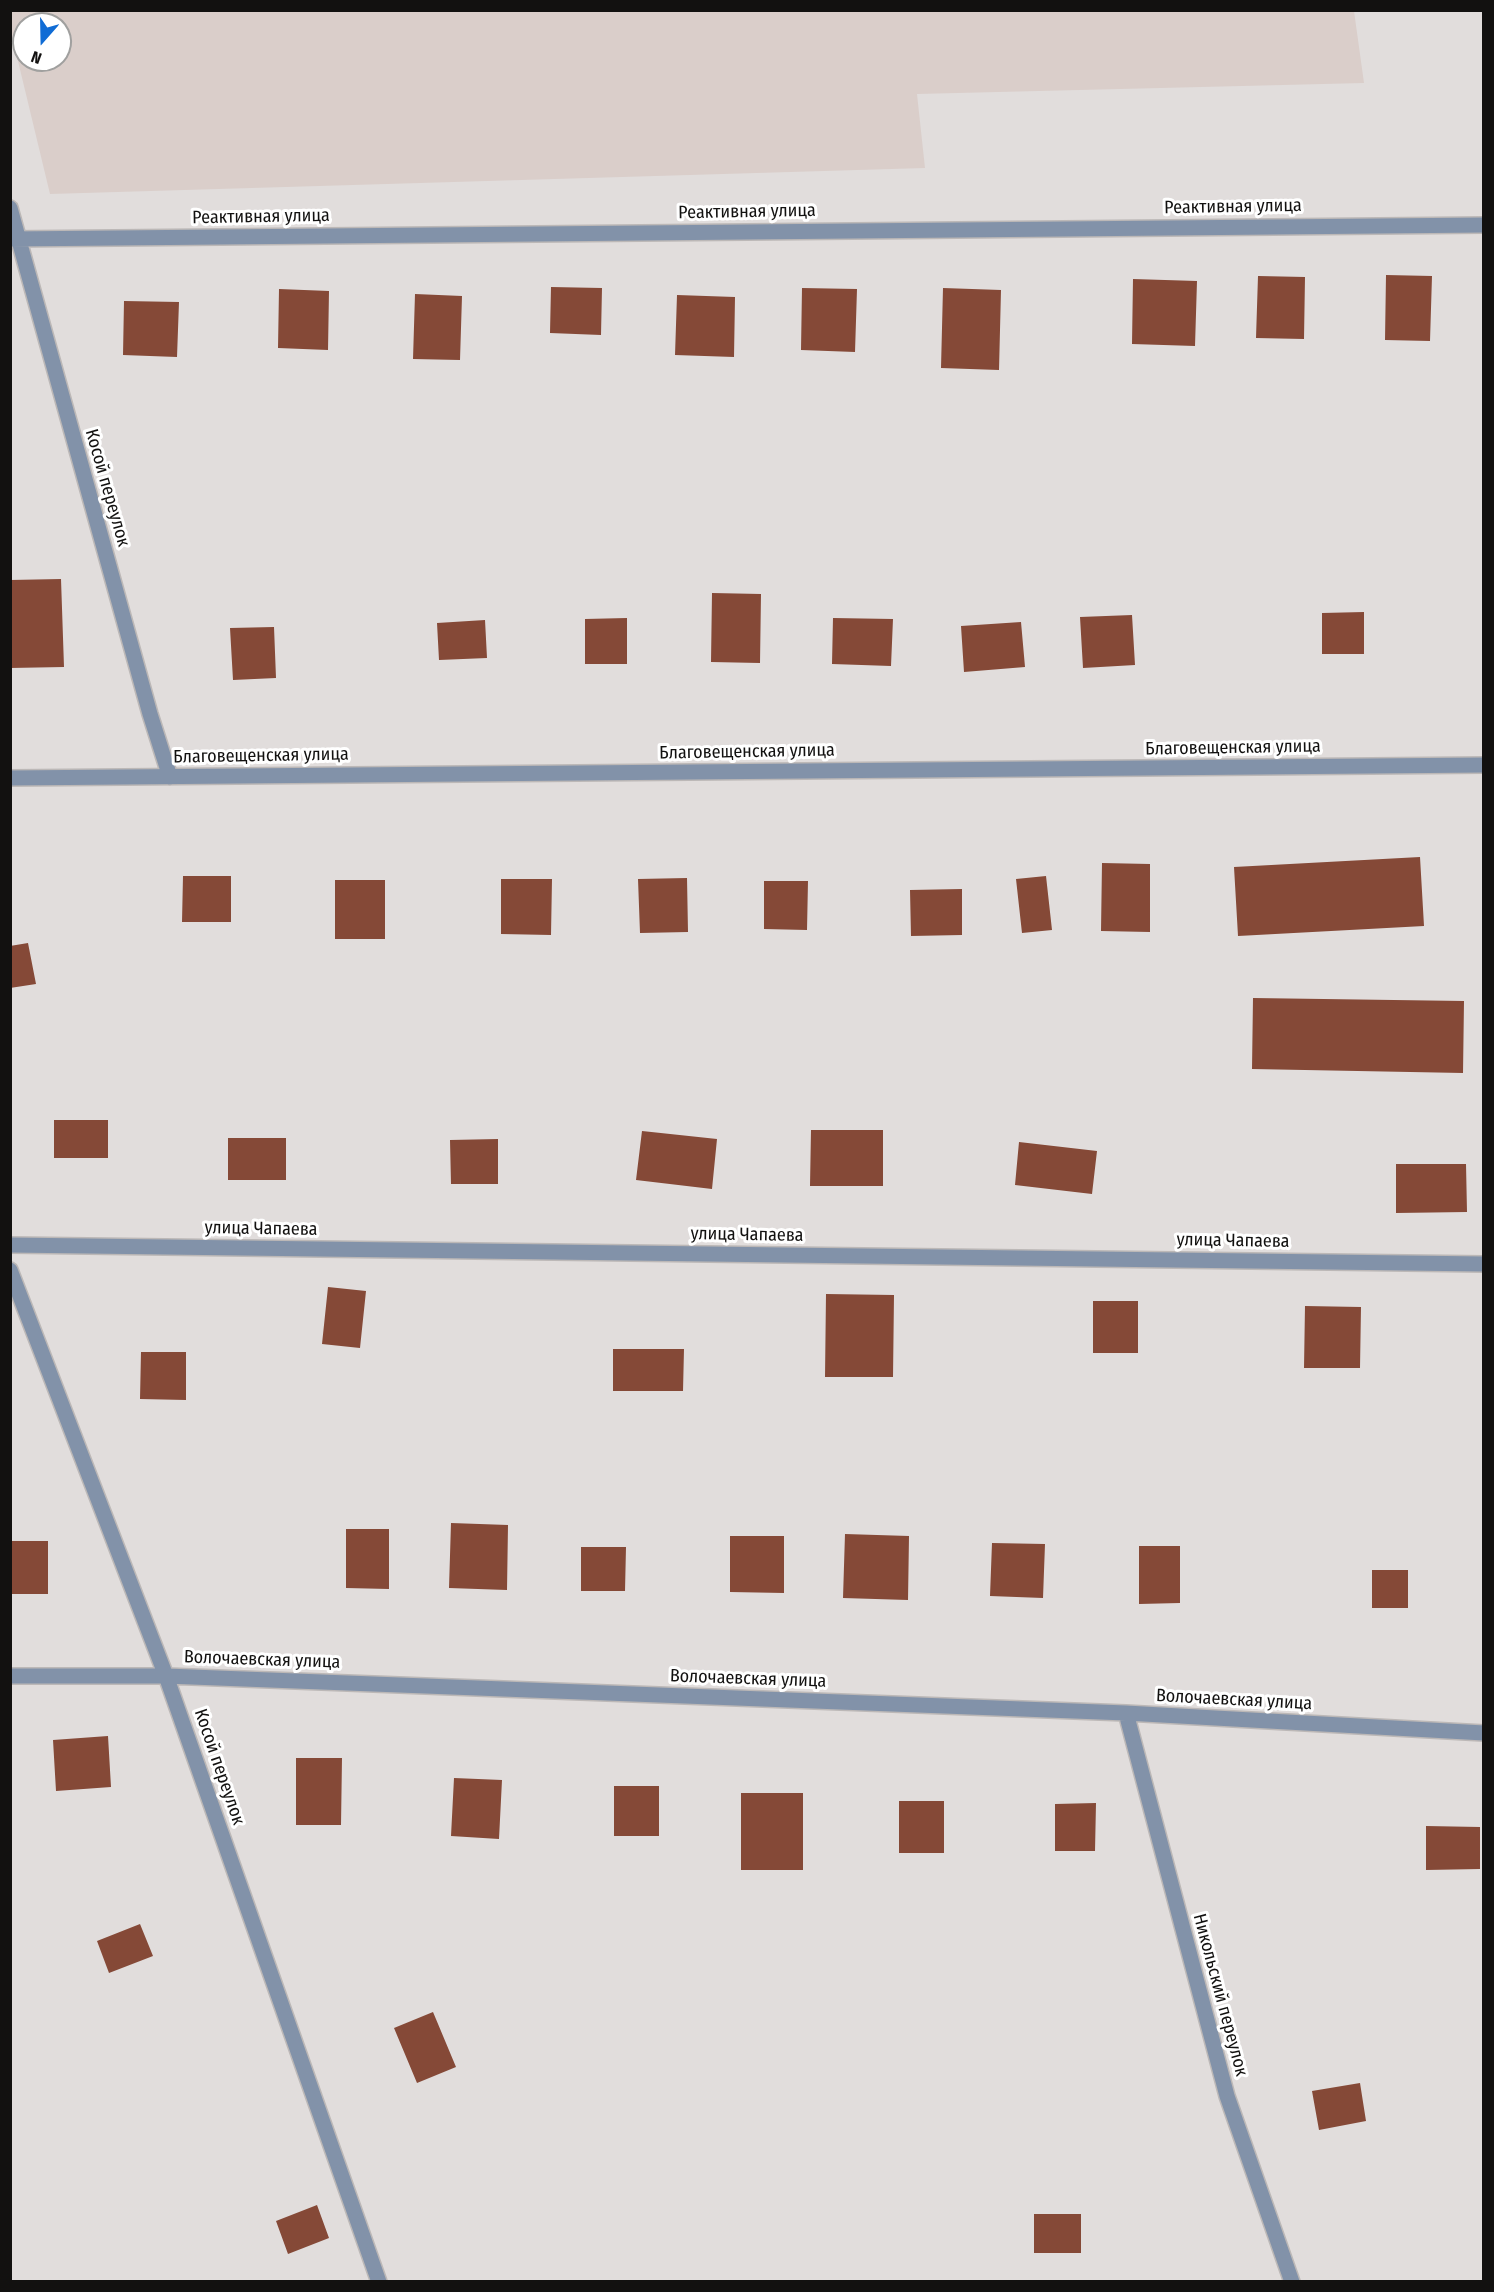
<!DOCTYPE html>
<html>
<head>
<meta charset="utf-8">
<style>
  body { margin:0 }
  #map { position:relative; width:1494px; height:2292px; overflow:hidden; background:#e1dddc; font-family:"Fira Sans Condensed",sans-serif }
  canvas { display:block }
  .frame { position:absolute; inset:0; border:12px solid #121110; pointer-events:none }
  .north { position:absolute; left:12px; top:12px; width:60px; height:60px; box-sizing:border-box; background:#fff; border:2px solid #a0a09f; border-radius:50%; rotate:200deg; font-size:16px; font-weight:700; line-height:24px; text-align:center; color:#121110 }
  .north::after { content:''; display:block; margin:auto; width:21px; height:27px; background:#106cd5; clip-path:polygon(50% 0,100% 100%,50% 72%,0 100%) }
</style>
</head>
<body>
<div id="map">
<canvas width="1494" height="2292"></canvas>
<div class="frame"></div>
<div class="north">N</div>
</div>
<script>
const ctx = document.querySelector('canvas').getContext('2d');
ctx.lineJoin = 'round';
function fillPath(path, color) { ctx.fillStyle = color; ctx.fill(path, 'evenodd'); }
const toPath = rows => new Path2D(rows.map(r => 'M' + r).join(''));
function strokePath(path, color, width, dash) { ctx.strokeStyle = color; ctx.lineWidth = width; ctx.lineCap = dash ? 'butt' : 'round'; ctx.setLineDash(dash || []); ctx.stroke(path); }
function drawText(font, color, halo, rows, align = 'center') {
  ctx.font = font + ' "Fira Sans Condensed",sans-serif'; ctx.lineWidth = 6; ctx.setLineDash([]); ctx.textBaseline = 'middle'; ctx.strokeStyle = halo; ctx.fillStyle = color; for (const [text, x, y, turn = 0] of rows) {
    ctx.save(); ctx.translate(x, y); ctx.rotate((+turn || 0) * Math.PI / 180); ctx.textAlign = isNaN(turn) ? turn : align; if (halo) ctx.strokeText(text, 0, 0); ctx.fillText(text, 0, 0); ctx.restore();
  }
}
fillPath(toPath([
  [10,11,1354,11,1364,83,917,94,925,168,50,194,11,32],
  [24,24,60,24,60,60,24,60]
]), '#daceca');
fillPath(toPath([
  [1386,275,1432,276,1430,341,1385,340],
  [1258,276,1305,277,1304,339,1256,338],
  [1133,279,1197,281,1195,346,1132,344],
  [551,287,602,288,601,335,550,333],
  [802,288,857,289,855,352,801,350],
  [943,288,1001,290,999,370,941,368],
  [279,289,329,291,328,350,278,348],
  [415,294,462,296,460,360,413,359],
  [677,295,735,297,734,357,675,355],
  [124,301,179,302,177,357,123,355],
  [61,579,64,667,10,668,10,580],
  [712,593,761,594,760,663,711,662],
  [1364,612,1364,654,1322,654,1322,613],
  [1132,615,1135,665,1083,668,1080,617],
  [627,618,627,664,585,664,585,619],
  [833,618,893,619,891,666,832,664],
  [485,620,487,658,439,660,437,623],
  [1021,622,1025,667,964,672,961,626],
  [274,627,276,678,233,680,230,628],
  [1420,857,1424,926,1238,936,1234,867],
  [1102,863,1150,864,1150,932,1101,931],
  [183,876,231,876,231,922,182,922],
  [1046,876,1052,930,1022,933,1016,879],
  [687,878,688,932,640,933,638,879],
  [501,879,552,879,551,935,501,934],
  [335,880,385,880,385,939,335,939],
  [764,881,808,881,807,930,764,929],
  [962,889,962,935,911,936,910,890],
  [28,943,36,984,10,988,10,946],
  [1253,998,1464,1001,1463,1073,1252,1069],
  [54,1120,108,1120,108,1158,54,1158],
  [811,1130,883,1130,883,1186,810,1186],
  [642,1131,717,1139,712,1189,636,1180],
  [228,1138,286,1138,286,1180,228,1180],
  [498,1139,498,1184,451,1184,450,1140],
  [1019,1142,1097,1151,1092,1194,1015,1185],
  [1396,1164,1466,1164,1467,1212,1396,1213],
  [328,1287,366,1291,360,1348,322,1344],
  [826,1294,894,1295,893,1377,825,1377],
  [1093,1301,1138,1301,1138,1353,1093,1353],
  [1305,1306,1361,1307,1360,1368,1304,1368],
  [613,1349,684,1349,683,1391,613,1391],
  [141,1352,186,1352,186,1400,140,1399],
  [451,1523,508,1525,507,1590,449,1588],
  [346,1529,389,1529,389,1589,346,1588],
  [845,1534,909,1536,908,1600,843,1598],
  [730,1536,784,1536,784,1593,730,1592],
  [10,1541,48,1541,48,1594,10,1594],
  [992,1543,1045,1544,1043,1598,990,1596],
  [1139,1546,1180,1546,1180,1603,1139,1604],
  [581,1547,626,1547,625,1591,581,1591],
  [1372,1570,1408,1570,1408,1608,1372,1608],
  [108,1736,111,1787,56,1791,53,1740],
  [296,1758,342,1758,341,1825,296,1825],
  [454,1778,502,1780,499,1839,451,1836],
  [614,1786,659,1786,659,1836,614,1836],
  [741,1793,803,1793,803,1870,741,1870],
  [899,1801,944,1801,944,1853,899,1853],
  [1096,1803,1095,1851,1055,1851,1055,1804],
  [1426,1826,1480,1827,1480,1869,1426,1870],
  [140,1924,153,1956,109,1973,97,1941],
  [433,2012,456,2067,417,2083,394,2028],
  [1360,2083,1366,2121,1319,2130,1312,2091],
  [317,2205,329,2238,288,2254,276,2221],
  [1034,2214,1081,2214,1081,2253,1034,2253]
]), '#854937');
const minor = toPath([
  [10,208,150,714,170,777],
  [10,239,1484,225],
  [10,778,1484,765],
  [10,1245,1484,1264],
  [10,1270,166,1676,379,2282],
  [10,1676,166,1676,1126,1713,1484,1733],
  [1126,1713,1227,2096,1292,2282]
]);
strokePath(minor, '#bcb8b7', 18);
strokePath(minor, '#8292a9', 15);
drawText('18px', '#121110', '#fff', [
  ["Реактивная улица",1233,207,-1],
  ["Реактивная улица",747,212,-1],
  ["Реактивная улица",261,217,-1],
  ["Косой переулок",107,488,74],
  ["Благовещенская улица",1233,748,-1],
  ["Благовещенская улица",747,752,-1],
  ["Благовещенская улица",261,756,-1],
  ["улица Чапаева",261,1229,1],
  ["улица Чапаева",747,1235,1],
  ["улица Чапаева",1233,1241,1],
  ["Волочаевская улица",262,1660,2],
  ["Волочаевская улица",748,1679,2],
  ["Волочаевская улица",1234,1700,3],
  ["Косой переулок",219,1767,71],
  ["Никольский переулок",1220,1995,75]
]);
</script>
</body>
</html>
